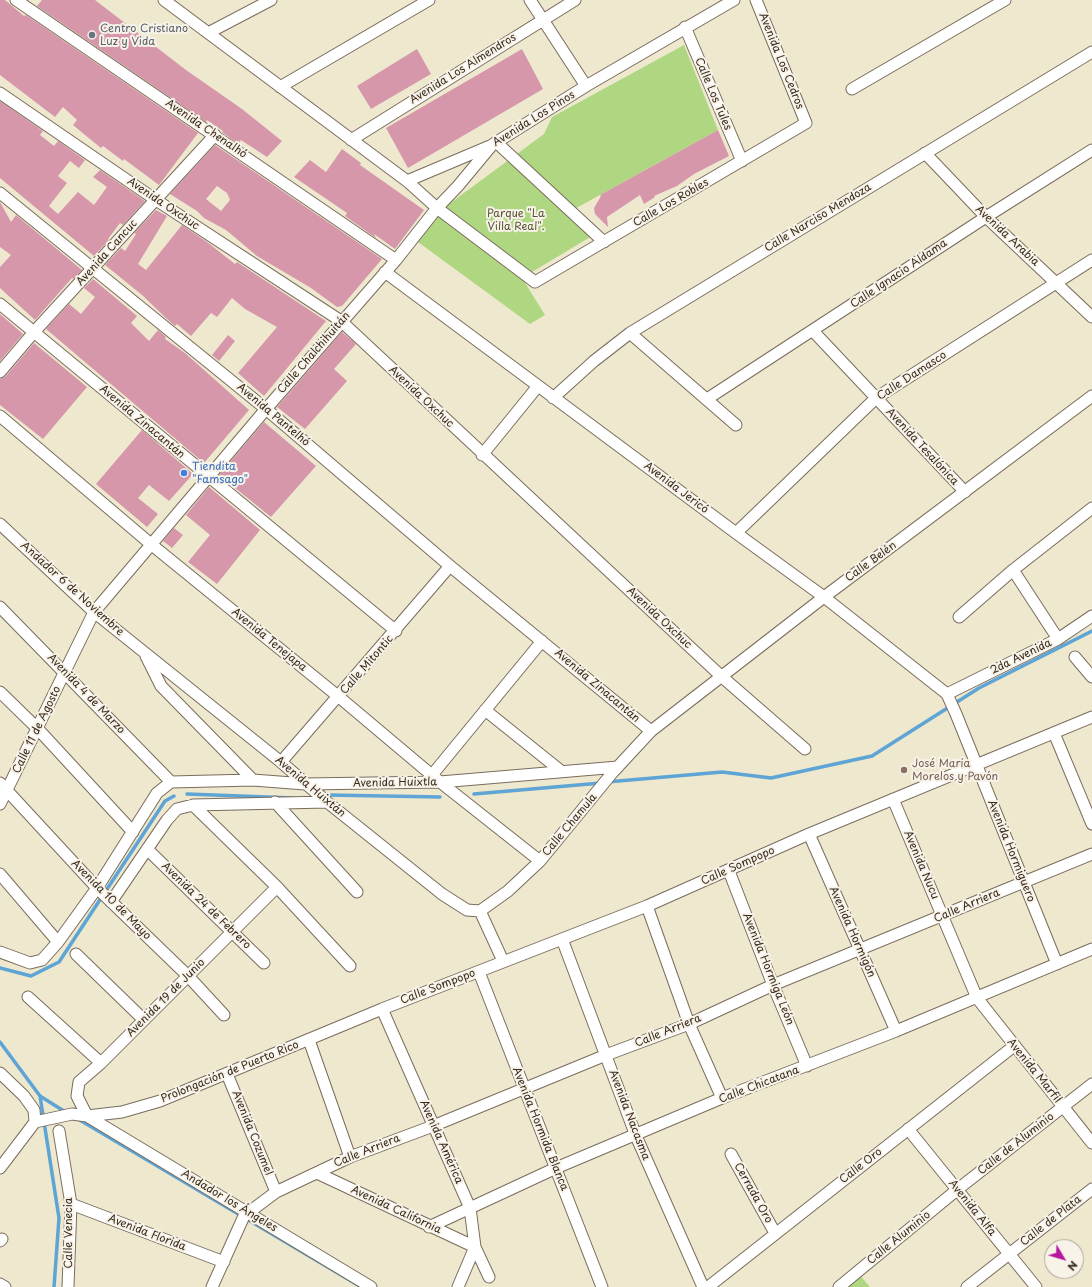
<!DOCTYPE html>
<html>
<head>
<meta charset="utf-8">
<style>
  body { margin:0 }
  #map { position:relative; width:1092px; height:1287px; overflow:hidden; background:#eee8cf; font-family:"Playpen Sans",sans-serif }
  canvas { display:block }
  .north { position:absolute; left:1044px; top:1239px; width:40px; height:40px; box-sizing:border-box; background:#f7f3e8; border:1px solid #aca397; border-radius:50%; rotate:128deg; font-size:11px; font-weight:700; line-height:16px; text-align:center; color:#3b2a1e }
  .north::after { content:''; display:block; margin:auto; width:14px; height:18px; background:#b5179e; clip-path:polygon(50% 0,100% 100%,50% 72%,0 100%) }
</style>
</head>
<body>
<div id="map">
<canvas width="1092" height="1287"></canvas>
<div class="north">N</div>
</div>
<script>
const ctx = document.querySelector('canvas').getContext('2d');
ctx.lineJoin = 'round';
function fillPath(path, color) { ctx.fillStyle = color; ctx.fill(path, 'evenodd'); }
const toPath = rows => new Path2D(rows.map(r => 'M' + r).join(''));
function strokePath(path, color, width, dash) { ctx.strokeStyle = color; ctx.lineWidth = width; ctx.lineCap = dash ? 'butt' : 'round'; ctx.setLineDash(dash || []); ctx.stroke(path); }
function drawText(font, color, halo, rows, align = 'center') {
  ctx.font = font + ' "Playpen Sans",sans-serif'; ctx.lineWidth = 4; ctx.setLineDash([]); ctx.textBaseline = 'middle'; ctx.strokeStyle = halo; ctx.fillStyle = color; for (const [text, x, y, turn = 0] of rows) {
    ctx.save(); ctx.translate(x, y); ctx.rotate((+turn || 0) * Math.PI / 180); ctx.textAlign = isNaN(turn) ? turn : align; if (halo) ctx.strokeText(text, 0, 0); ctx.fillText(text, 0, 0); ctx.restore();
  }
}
fillPath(toPath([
  [684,45,718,130,569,212,592,236,522,278,545,315,530,324,418,242,434,215,544,134,552,117],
  [859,1274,870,1287,843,1287]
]), '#afd781');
strokePath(toPath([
  [607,782,722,772,771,778,872,756,979,688,1092,631],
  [187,794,293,798],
  [474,794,601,783],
  [328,795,440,797],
  [0,968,31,976,59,962,165,801,174,796],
  [0,1042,40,1096,67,1113],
  [40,1096,59,1218,54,1287],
  [78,1119,358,1285]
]), '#5ea4d4', 3.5);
fillPath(toPath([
  [0,0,5,0,24,16,26,15,198,133,159,185,124,159,123,161,103,146,101,148,85,135,73,125,77,120,63,107,55,117,0,75],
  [42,0,95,0,186,70,242,109,282,141,267,157,241,140,239,143,234,141,222,132,223,131,207,120,206,122,37,6],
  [417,49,431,74,371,109,357,86],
  [522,49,543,89,408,168,386,128],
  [0,101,43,131,40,135,54,146,58,141,85,160,79,168,70,161,58,176,67,183,49,206,58,214,78,192,94,205,107,187,93,177,100,170,145,201,123,225,120,223,108,239,109,240,94,256,0,178],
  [718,130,729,156,694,174,677,186,654,196,655,197,644,204,640,195,607,217,608,227,595,214,594,208,601,196,600,195],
  [215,145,382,259,342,306,337,307,311,288,257,256,226,230,204,218,197,211,170,194],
  [217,186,227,193,230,200,221,211,206,199],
  [342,149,361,163,360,165,424,210,395,249,374,234,376,238,345,216,347,213,294,177,310,160,326,172],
  [0,202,11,222,16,215,82,270,73,279,72,278,35,320,0,288,0,267,11,255,0,247],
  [156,210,167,216,138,264,146,270,182,225,207,242,235,264,237,262,326,321,264,396,238,373,277,327,245,309,232,298,217,317,211,313,191,336,177,324,175,326,167,319,142,295,105,265,121,248,125,251,136,234,134,233],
  [93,279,137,316,131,323,149,341,158,330,166,337,165,339,185,353,249,410,204,463,46,329,69,304,81,314,95,297,84,288],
  [0,314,23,334,0,361],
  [342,332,356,344,334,369,347,381,305,429,277,407],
  [228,335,235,341,219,361,212,355],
  [34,343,87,387,43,439,0,405,0,379,5,377],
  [264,422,316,466,271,517,219,475],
  [142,430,193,474,169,501,149,485,138,498,158,514,147,527,96,484],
  [209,487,260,530,217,584,188,562,210,535,186,515],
  [174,528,183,535,172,548,163,541]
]), '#d797ab');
const minor = toPath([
  [16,0,396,260],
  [164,0,407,181,437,208,535,282,806,123,756,0],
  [530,0,586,86],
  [685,27,742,161],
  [208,33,271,0],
  [280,87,429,0],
  [852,89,1005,0],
  [0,93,156,200,341,321,721,676,805,749],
  [351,140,575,0],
  [496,142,604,242],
  [925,153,986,217,1092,317],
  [407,181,490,146],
  [0,193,266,409,450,566,651,731],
  [385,272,736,533,824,597,947,694,956,714,1057,964],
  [0,304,396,631],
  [813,331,965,492],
  [630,333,736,425],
  [0,372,34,332,215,135],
  [553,398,594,361,630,333,1092,52],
  [707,399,986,217,1092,150],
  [0,416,152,545,339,697,440,782,540,861],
  [482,455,538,386],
  [0,524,94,612,281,762,327,802,442,894,467,910,480,911],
  [736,533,876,398,1092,260],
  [1013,570,1058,639],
  [0,607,171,782],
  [959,617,1013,570,1092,508],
  [146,656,161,686,253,780],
  [1075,657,1092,677],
  [0,692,37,728,133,832],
  [947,694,1058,639,1092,616],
  [485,710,561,771],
  [1054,733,1092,824],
  [281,762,450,566],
  [432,775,542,641],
  [171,782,253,780,305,784,440,782,618,767],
  [0,783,97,888,188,976,224,1015],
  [893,799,977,998,1092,1143],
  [275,802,357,892],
  [0,804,94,612,266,409,396,260,437,208,458,186,492,145,586,86,734,0],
  [193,805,277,887,350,966],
  [809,834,896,1031],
  [147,849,264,963],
  [729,871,773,985,807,1066],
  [0,874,58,942],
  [277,887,101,1063,79,1082,77,1096,87,1116,371,1287],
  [111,902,167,820,177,809,193,805,327,802],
  [647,906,689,1024,722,1098],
  [480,911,508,891,540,861,613,772,651,731,824,597,1092,396],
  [480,911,503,961],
  [562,939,636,1136,703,1287],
  [0,952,30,963,42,960,58,942,97,888,157,793,171,782],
  [76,954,144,1020],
  [479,972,602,1287],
  [28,997,101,1063],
  [382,1009,470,1208,475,1247,489,1277],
  [309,1040,350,1157],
  [0,1073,24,1096,34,1110,35,1122],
  [227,1074,276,1192],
  [35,1122,72,1114,87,1116,122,1112,160,1101,382,1009,647,906,809,834,1092,717],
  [908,1129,1036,1287],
  [59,1131,71,1204,68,1287],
  [731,1154,775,1233],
  [0,1168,35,1122],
  [317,1173,475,1247,458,1287],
  [71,1204,224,1262],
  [429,1227,556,1168,722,1098,896,1031,1092,949],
  [0,1241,2,1239],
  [0,1284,5,1287],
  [212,1287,244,1216,276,1192,350,1157,433,1126,606,1055,689,1024,773,985,1092,854],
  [708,1287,1014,1046],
  [839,1287,958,1189,1092,1084],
  [967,1287,1092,1189]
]);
strokePath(minor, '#7a6c5c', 13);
strokePath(minor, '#fff', 11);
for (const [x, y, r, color] of [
  [92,35,4,"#6b7280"],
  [184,473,4,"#3f7fe0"],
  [904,770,4,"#8d6e63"]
]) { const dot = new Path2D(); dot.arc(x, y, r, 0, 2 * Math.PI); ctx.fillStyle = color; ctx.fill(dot); strokePath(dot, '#f7f3e8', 1.5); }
drawText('11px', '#5b616d', '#f7f3e8', [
  ["Centro Cristiano",100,29],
  ["Luz y Vida",100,42]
], 'left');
drawText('11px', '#3b2a1e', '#f7f3e8', [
  ["Avenida Los Cedros",781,61,68],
  ["Avenida Los Almendros",463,69,-32],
  ["Calle Los Tules",713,94,67],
  ["Avenida Los Pinos",534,119,-32],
  ["Avenida Chenalhó",206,129,34],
  ["Calle Los Robles",671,203,-30],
  ["Avenida Oxchuc",163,204,34],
  ["Calle Narciso Mendoza",818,218,-31],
  ["Avenida Arabia",1007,236,43],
  ["Avenida Cancuc",107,253,-48],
  ["Calle Ignacio Aldama",899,274,-34],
  ["Calle Chalchihuitán",314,353,-49],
  ["Calle Damasco",912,376,-33],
  ["Avenida Oxchuc",421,397,43],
  ["Avenida Pantelhó",273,415,40],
  ["Avenida Zinacantán",142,422,40],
  ["Avenida Tesalónica",922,447,47],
  ["Avenida Jericó",676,488,37],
  ["Calle Belén",871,562,-36],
  ["Andador 6 de Noviembre",72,589,42],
  ["Avenida Oxchuc",659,618,43],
  ["Avenida Tenejapa",269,640,39],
  ["2da Avenida",1021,657,-26],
  ["Calle Mitontic",367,665,-49],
  ["Avenida Zinacantán",597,686,40],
  ["Avenida 4 de Marzo",86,694,46],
  ["Calle 11 de Agosto",37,730,-64],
  ["Avenida Huixtla",395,783,-1],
  ["Avenida Huixtán",310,787,40],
  ["Calle Chamula",570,825,-50],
  ["Avenida Hormiguero",1011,851,68],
  ["Avenida Nucu",921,865,67],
  ["Calle Sompopo",738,866,-24],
  ["Avenida 10 de Mayo",111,900,45],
  ["Avenida 24 de Febrero",206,906,44],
  ["Calle Arriera",967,906,-23],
  ["Avenida Hormigón",852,932,66],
  ["Avenida Hormiga León",768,969,68],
  ["Calle Sompopo",438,987,-21],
  ["Avenida 19 de Junio",166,998,-45],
  ["Calle Arriera",668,1031,-22],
  ["Avenida Marfil",1034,1071,51],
  ["Prolongación de Puerto Rico",230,1072,-22],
  ["Calle Chicatana",759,1085,-21],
  ["Avenida Nacasma",629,1115,69],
  ["Avenida Hormida Blanca",540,1129,68],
  ["Avenida Cozumel",252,1133,68],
  ["Avenida América",441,1142,66],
  ["Calle de Aluminio",1016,1144,-38],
  ["Calle Arriera",367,1151,-22],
  ["Calle Oro",861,1166,-38],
  ["Cerrada Oro",753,1193,61],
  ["Andador los Ángeles",229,1201,31],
  ["Avenida Alfa",972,1208,51],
  ["Avenida California",396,1210,25],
  ["Calle de Plata",1051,1221,-38],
  ["Calle Venecia",69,1233,-90],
  ["Avenida Florida",147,1233,21],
  ["Calle Aluminio",899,1238,-39]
]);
drawText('11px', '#585537', '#f7f3e8', [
  ["Parque \"La",516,214],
  ["Villa Real\".",516,227]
]);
drawText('11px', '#366cbe', '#f7f3e8', [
  ["Tiendita",192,467],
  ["\"Famsago\"",192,480]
], 'left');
drawText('11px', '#785e54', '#f7f3e8', [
  ["José Maria",912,764],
  ["Morelos y Pavón",912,777]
], 'left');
</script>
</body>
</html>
